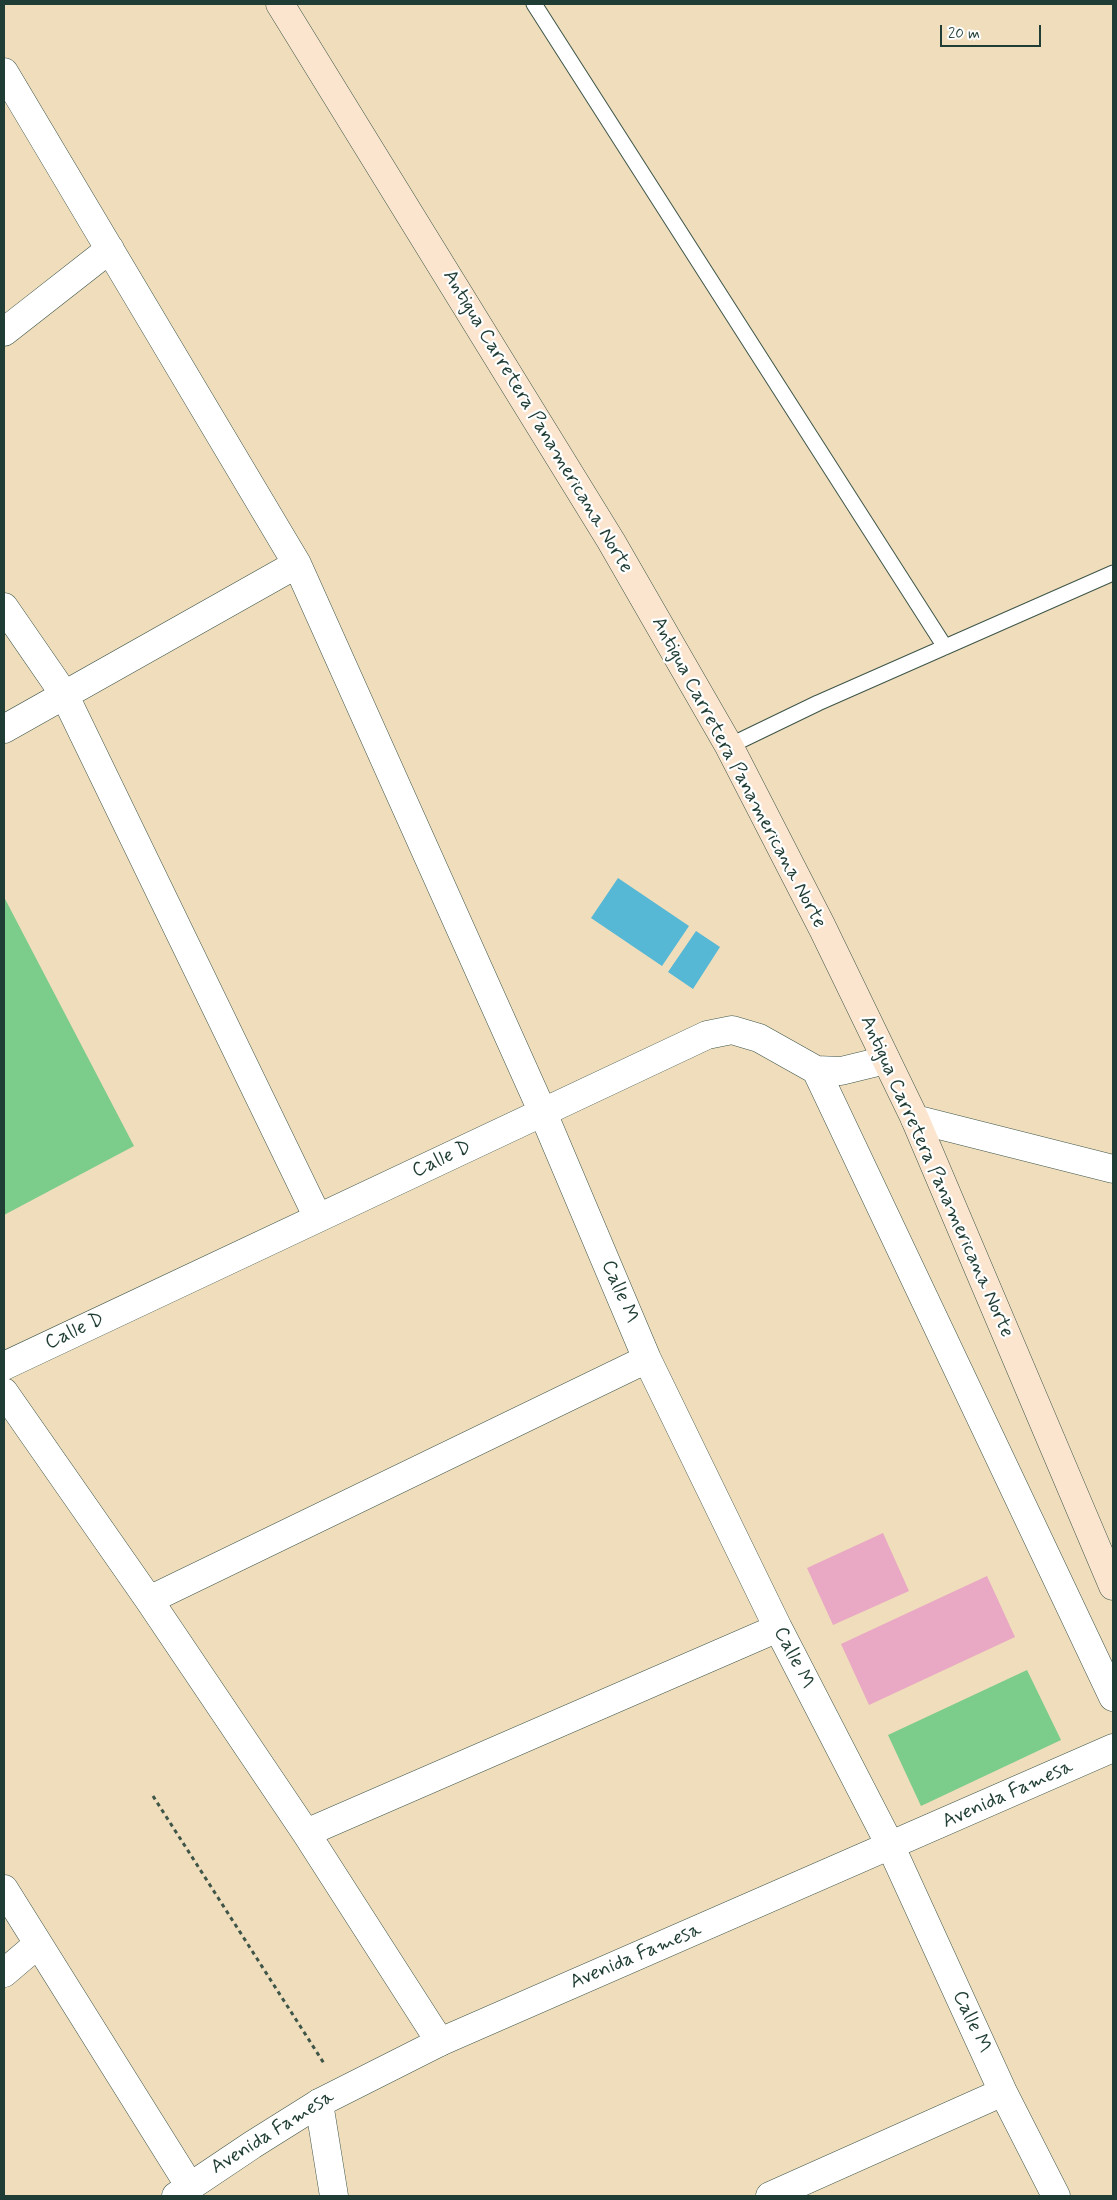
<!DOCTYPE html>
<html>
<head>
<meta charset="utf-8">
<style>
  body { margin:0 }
  #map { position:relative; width:1117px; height:2200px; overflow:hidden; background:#efddbb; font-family:Mynerve,sans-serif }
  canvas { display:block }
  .frame { position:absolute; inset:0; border:5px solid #1f3d34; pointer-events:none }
  .scale { position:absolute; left:940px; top:25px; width:101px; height:22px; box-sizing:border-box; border:2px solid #1f3d34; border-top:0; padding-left:6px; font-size:15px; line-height:18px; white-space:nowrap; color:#1f3d34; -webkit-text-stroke:4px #fff; paint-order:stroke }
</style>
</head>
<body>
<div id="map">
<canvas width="1117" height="2200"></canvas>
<div class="frame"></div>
<div class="scale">20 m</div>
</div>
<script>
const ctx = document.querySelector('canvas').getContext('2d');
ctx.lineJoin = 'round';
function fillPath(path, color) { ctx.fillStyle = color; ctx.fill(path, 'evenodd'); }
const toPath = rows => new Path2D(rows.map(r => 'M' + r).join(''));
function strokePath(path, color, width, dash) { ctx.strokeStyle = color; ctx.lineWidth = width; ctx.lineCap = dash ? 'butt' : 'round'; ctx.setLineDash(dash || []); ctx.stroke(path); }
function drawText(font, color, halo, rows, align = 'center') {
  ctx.font = font + ' Mynerve,sans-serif'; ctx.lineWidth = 4.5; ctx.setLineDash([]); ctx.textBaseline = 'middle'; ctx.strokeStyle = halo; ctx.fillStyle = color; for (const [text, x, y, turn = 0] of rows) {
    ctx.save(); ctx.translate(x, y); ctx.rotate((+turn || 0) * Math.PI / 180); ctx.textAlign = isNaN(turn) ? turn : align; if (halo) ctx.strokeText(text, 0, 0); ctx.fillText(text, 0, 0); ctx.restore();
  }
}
fillPath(toPath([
  [4,897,134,1146,4,1215],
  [1027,1670,1061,1740,921,1806,888,1735]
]), '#7ccc8c');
fillPath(toPath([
  [618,878,689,926,662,966,591,918],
  [696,931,720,947,693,989,668,972]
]), '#57b8d6');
fillPath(toPath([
  [883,1533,909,1591,833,1625,807,1568],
  [987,1576,1015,1637,869,1705,841,1644]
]), '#e9a8c3');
const service = toPath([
  [534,4,945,647],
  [729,746,818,703,1113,573]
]);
const minor = toPath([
  [4,72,297,564,543,1113,647,1359,778,1628,891,1847,1003,2092,1056,2196],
  [4,332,110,249],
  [4,607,64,694,318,1218],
  [4,729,297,564],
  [816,1070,1113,1697],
  [915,1119,1113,1169],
  [4,1366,707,1035,732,1030,759,1038,816,1070,841,1071,886,1060],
  [4,1392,149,1600,306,1833,440,2042],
  [149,1600,647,1359],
  [306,1833,778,1628],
  [4,1889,189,2185],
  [4,1973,38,1944],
  [319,2103,334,2196],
  [770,2196,1003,2092]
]);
const tertiary = toPath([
  [176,2196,252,2145,319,2103,440,2042,1113,1748]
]);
const secondary = toPath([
  [280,4,611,541,729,746,822,927,915,1119,1113,1586]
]);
strokePath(service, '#3e5548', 17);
strokePath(minor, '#3e5548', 29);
strokePath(tertiary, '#3e5548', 29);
strokePath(secondary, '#3e5548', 29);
strokePath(toPath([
  [153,1796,325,2065]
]), '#3e5548', 3, [4, 4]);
strokePath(service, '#fff', 15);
strokePath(minor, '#fff', 28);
strokePath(tertiary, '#fff', 28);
strokePath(secondary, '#fce5cf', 28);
drawText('20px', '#1f3d34', '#fff', [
  ["Antigua Carretera Panamericana Norte",537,422,59],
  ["Antigua Carretera Panamericana Norte",738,773,62],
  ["Calle D",442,1160,-25],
  ["Antigua Carretera Panamericana Norte",936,1177,66],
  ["Calle M",619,1292,67],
  ["Calle D",75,1332,-25],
  ["Calle M",793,1658,63],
  ["Avenida Famesa",1008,1795,-24],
  ["Avenida Famesa",636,1957,-23],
  ["Calle M",971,2022,65],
  ["Avenida Famesa",273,2133,-32]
]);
</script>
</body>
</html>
